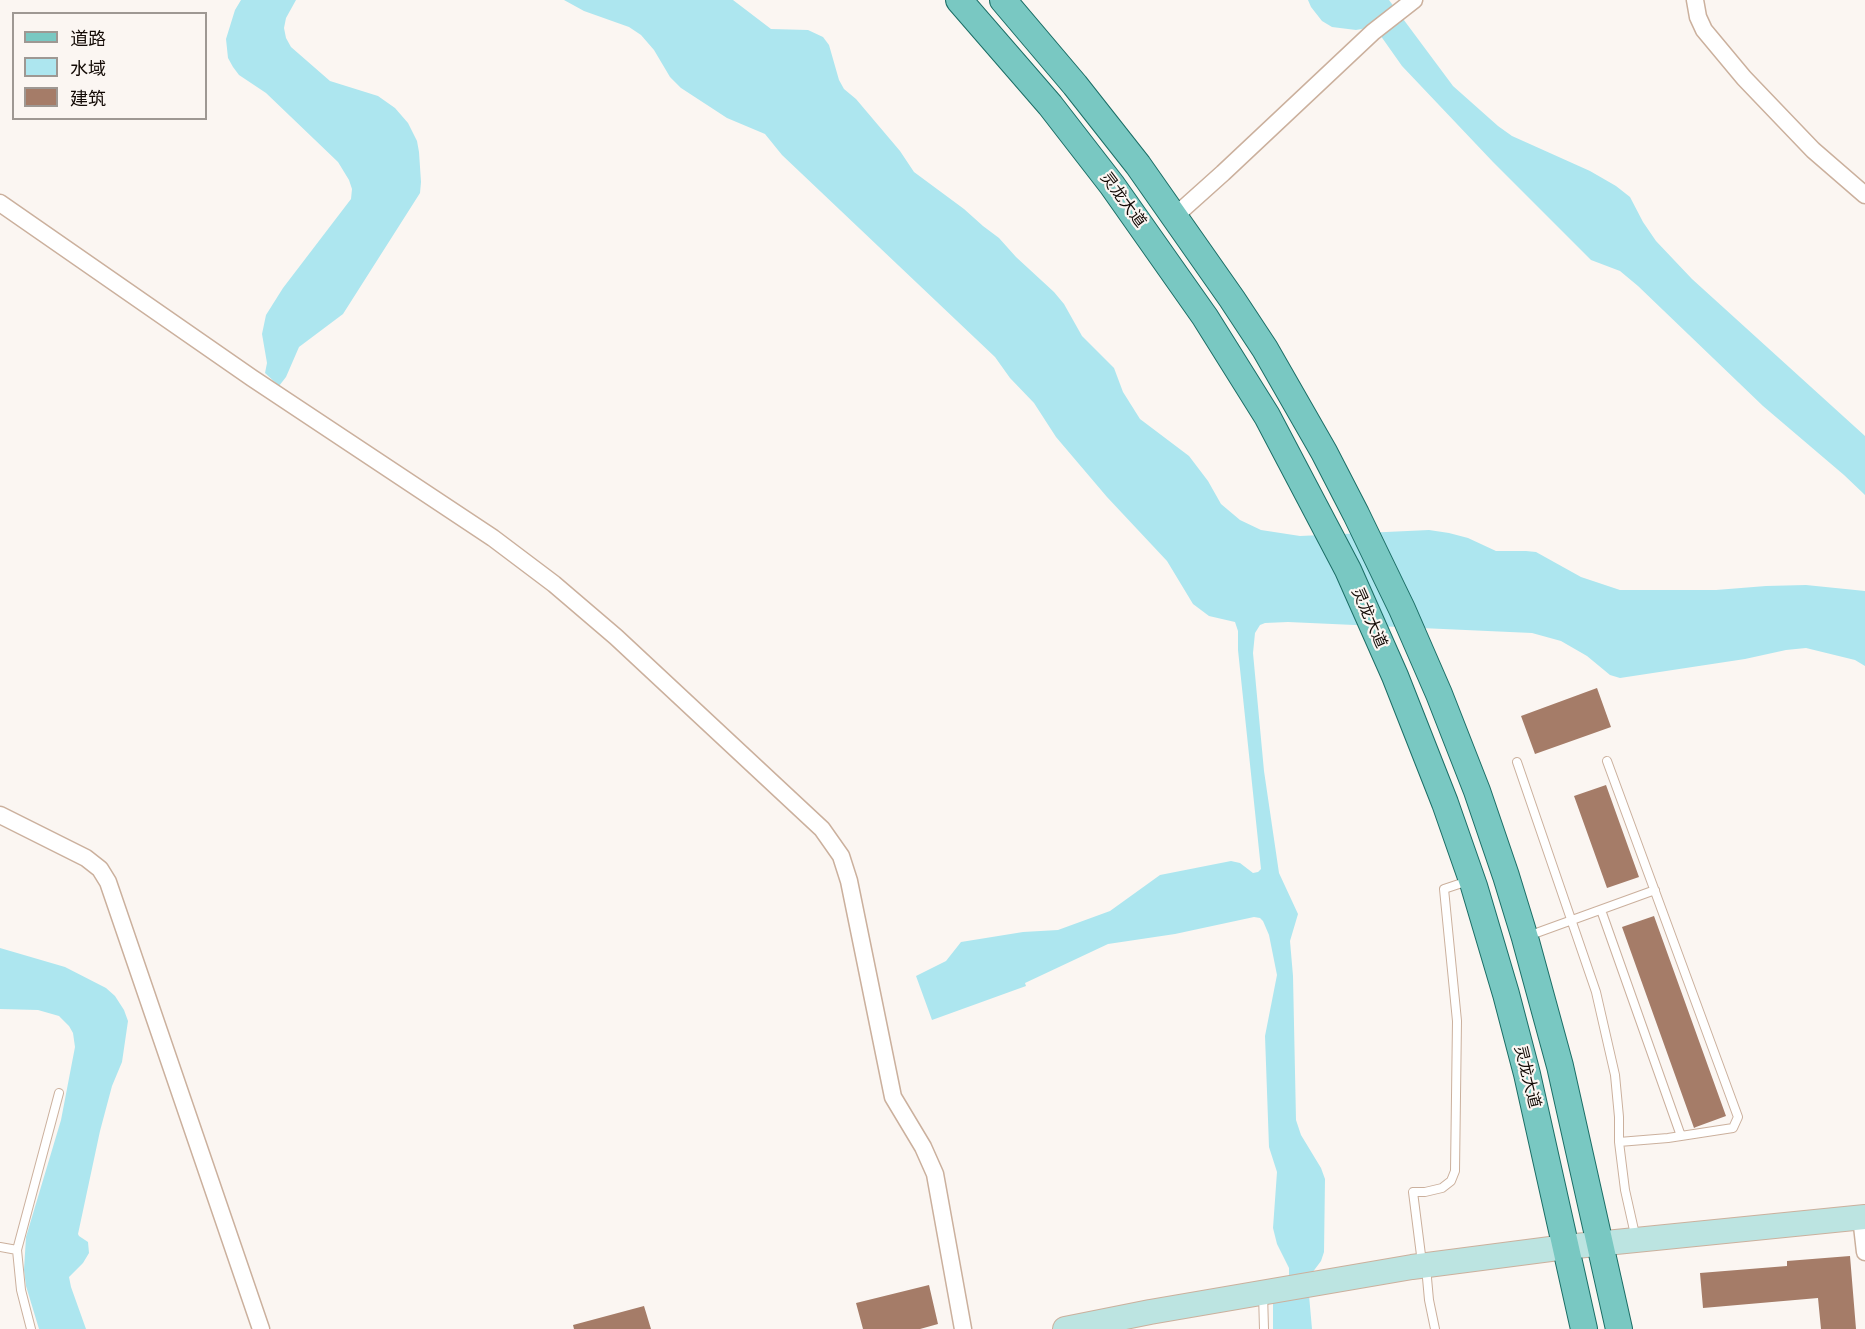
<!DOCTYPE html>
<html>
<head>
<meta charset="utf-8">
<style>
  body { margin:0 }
  #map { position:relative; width:1865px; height:1329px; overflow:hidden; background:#fbf6f2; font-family:"PT Serif","Noto Sans SC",serif }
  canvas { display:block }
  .legend { position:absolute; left:12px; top:12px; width:195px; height:108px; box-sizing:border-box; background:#fbf6f2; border:2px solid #9e9893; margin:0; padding:8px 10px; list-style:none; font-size:18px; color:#130a05 }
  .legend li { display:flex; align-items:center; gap:12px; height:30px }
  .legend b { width:30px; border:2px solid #9e9893 }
</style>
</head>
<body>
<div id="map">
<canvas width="1865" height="1329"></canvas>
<ul class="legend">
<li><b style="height:8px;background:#79c8c2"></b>道路</li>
<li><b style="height:16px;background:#ade6ef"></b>水域</li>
<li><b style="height:16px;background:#a57c68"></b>建筑</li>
</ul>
</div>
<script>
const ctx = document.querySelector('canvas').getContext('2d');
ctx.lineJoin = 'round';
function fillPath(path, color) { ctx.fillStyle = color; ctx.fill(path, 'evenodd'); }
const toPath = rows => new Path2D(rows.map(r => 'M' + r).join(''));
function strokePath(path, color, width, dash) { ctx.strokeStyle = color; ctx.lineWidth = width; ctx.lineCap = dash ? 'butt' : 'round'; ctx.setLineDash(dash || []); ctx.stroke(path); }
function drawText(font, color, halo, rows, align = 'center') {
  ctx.font = font + ' "PT Serif","Noto Sans SC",serif'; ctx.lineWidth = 4.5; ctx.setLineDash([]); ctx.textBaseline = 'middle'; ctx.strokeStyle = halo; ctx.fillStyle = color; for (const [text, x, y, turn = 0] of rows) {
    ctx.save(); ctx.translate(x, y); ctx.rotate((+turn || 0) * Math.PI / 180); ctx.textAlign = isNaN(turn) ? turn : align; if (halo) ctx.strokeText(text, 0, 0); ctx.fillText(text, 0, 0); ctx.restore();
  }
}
fillPath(toPath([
  [241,0,296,0,286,18,284,28,286,38,291,47,330,81,378,96,395,108,408,123,417,141,419,152,421,182,420,193,343,314,299,347,286,377,279,386,265,373,267,363,262,334,266,315,283,288,351,199,352,189,349,180,338,162,266,93,239,75,233,67,228,58,226,39,235,10],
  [564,0,733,0,771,29,808,30,823,37,829,45,839,80,844,89,856,99,900,151,914,172,964,209,983,226,999,238,1016,257,1054,292,1064,304,1082,336,1114,368,1123,392,1140,419,1189,456,1208,481,1221,504,1240,520,1261,530,1300,536,1429,530,1449,533,1468,538,1496,551,1526,551,1536,552,1581,577,1620,590,1716,590,1766,586,1806,585,1865,591,1865,666,1855,660,1806,648,1786,650,1745,659,1620,678,1610,675,1587,656,1561,641,1532,633,1288,622,1265,623,1260,625,1255,633,1253,653,1264,771,1279,873,1298,914,1290,941,1293,976,1296,1120,1301,1135,1321,1168,1325,1179,1324,1252,1321,1261,1312,1273,1309,1295,1312,1329,1273,1329,1273,1300,1289,1296,1289,1268,1277,1244,1273,1228,1277,1172,1269,1147,1265,1036,1277,975,1269,935,1263,921,1260,918,1254,917,1175,934,1108,944,1025,983,1026,986,932,1020,916,976,946,961,961,942,1023,932,1058,930,1110,911,1160,875,1231,861,1240,863,1253,873,1258,872,1261,869,1238,650,1238,631,1235,622,1209,616,1193,604,1167,561,1107,497,1056,437,1034,403,1010,378,995,357,782,155,765,134,727,118,681,88,670,77,654,50,641,35,629,27,584,11],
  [1308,0,1389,0,1453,86,1498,126,1512,136,1590,171,1616,186,1630,197,1643,222,1656,241,1692,279,1865,436,1865,495,1844,475,1763,406,1638,286,1620,271,1591,260,1493,162,1402,66,1378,32,1367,28,1356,30,1332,27,1322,21,1311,7],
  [0,948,65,967,106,988,115,996,124,1010,128,1021,122,1062,112,1086,100,1131,78,1234,79,1236,88,1242,89,1253,83,1263,69,1277,71,1287,86,1329,39,1329,26,1286,24,1270,26,1237,61,1120,75,1047,73,1033,69,1026,59,1016,38,1010,0,1009]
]), '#ade6ef');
fillPath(toPath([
  [1597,688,1611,727,1535,754,1521,716],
  [1606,785,1639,877,1607,888,1574,796],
  [1654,916,1726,1116,1696,1127,1694,1128,1622,927],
  [1850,1256,1856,1329,1821,1329,1818,1298,1703,1308,1700,1273,1787,1266,1787,1261],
  [929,1285,938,1324,920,1329,863,1329,856,1303],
  [644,1306,651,1329,574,1329,573,1325]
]), '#a57c68');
const service = toPath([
  [1607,761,1738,1117,1733,1128,1668,1138,1619,1142],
  [1517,762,1596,992,1615,1075,1619,1117,1619,1142,1625,1190,1636,1239],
  [1601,910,1681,1136],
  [1528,936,1655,890],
  [0,1247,17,1250],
  [1422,1263,1413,1192,1425,1192,1442,1188,1451,1181,1455,1171,1457,1021,1444,889,1468,881],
  [1426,1267,1429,1300,1435,1329],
  [1263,1293,1264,1329],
  [31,1329,21,1290,17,1250,59,1093]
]);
const minor = toPath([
  [1695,0,1698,17,1704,30,1744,78,1813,150,1865,195],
  [0,203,252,378,493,538,554,584,616,637,822,829,841,856,849,881,893,1097,923,1147,935,1174,963,1329],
  [1175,216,1223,173,1373,32,1414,0],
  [0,815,86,858,100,869,108,882,261,1329],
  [1861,1217,1865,1252]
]);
const secondary = toPath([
  [1065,1329,1150,1312,1412,1267,1566,1247,1865,1217]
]);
const primary = toPath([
  [959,0,1050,105,1112,185,1205,317,1267,416,1348,570,1395,676,1445,803,1474,886,1506,994,1527,1074,1584,1329],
  [1003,0,1075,85,1138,165,1232,299,1265,349,1324,452,1356,514,1402,609,1439,694,1477,791,1506,876,1525,938,1560,1066,1619,1329]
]);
strokePath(service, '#cbb09d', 10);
strokePath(minor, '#cbb09d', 19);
strokePath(secondary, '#cbb09d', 26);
strokePath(primary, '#1b6e66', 28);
strokePath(service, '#fff', 8);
strokePath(minor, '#fff', 16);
strokePath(secondary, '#bce4e1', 24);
strokePath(primary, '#79c8c2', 26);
drawText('16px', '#130a05', '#fbf6f2', [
  ["灵龙大道",1123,200,53],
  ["灵龙大道",1369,618,66],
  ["灵龙大道",1527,1077,76]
]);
</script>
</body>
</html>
